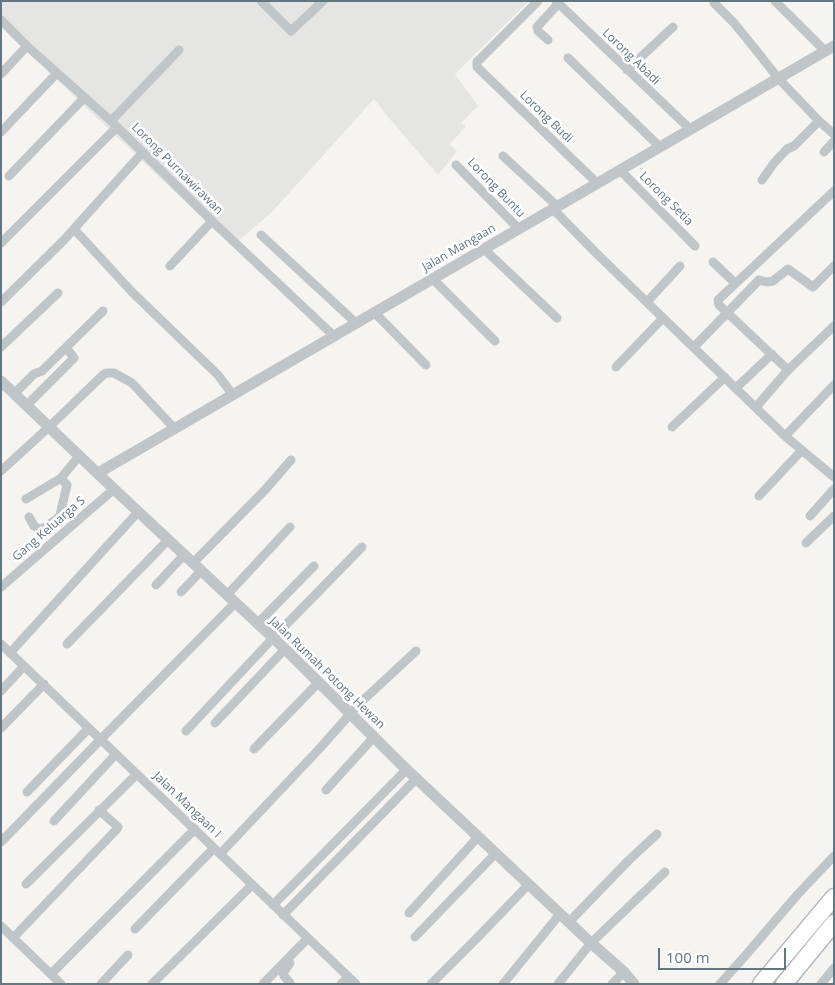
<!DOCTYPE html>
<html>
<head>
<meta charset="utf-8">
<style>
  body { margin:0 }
  #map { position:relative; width:835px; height:985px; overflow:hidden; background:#f5f4f1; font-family:"Open Sans",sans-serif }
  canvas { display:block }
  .frame { position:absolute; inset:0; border:2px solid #637782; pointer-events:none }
  .scale { position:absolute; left:658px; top:948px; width:128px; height:22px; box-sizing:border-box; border:2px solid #637782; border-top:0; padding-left:6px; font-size:15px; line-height:18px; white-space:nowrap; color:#637782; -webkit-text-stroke:4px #fff; paint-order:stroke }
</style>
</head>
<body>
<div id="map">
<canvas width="835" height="985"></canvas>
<div class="frame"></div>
<div class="scale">100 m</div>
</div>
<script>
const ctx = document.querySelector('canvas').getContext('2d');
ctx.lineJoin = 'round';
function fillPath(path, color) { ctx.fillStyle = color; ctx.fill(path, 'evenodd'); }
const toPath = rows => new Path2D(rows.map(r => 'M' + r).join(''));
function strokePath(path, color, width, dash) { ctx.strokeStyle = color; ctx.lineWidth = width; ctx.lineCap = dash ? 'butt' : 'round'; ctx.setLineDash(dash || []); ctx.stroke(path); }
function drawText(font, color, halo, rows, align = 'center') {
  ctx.font = font + ' "Open Sans",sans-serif'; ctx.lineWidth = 5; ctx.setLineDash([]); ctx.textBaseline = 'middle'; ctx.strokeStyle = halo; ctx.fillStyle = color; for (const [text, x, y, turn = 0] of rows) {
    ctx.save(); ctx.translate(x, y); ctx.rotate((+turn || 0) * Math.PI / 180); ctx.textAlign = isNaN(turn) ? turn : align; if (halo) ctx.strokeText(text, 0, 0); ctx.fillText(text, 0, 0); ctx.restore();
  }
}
fillPath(toPath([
  [1,1,529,1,455,74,478,106,461,123,466,126,450,144,457,151,438,175,388,117,374,99,272,212,232,246,1,27]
]), '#e5e6e4');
const motorway = toPath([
  [761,984,834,897],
  [784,984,834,923]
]);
strokePath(motorway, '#b3b7b9', 19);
strokePath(toPath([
  [261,1,291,31,323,1],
  [538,1,477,62,477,67,597,183],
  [556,1,690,129],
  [775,1,825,51],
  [714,3,734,23,756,50,778,78,819,121,834,134],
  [1,20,27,46,111,121,212,221,334,336],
  [548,40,538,31,537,27,558,4],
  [568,58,660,147],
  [627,70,673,27],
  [1,74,27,46],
  [111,121,179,50],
  [1,132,57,73],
  [824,152,834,141],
  [503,156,557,206],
  [456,165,519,229],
  [620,170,695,246],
  [9,176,84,98],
  [762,180,774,163,787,149,794,146,819,121],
  [553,209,595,252,785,436,834,477],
  [74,229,132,292,218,375,233,395],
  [261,235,356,323],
  [1,243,117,127],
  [484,249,557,318],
  [713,262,735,283],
  [170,266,212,221],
  [433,279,495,341],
  [1,302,63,241,143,152],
  [647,302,680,266],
  [375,313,426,365],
  [1,347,58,293],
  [694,347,759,280,767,282,773,281,788,269,813,287,834,266],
  [616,367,663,318],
  [788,370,719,305,718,300,834,191],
  [736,388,772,354],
  [14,394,34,374,42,371,103,311],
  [27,405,74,358,68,350,68,347],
  [756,407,788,370,834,326],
  [672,427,725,377],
  [785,436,834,385],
  [1,471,49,427,103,375,106,373,114,373,132,383,175,429],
  [759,496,802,450],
  [26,499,61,478,80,455],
  [810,516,834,489],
  [29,517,34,526,39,529,42,529,57,519,60,515,67,485,61,478],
  [806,543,834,516],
  [193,563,265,490,291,460],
  [156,585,184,555],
  [1,587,114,489],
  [181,592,201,571],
  [227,595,290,527],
  [257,624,314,566],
  [1,644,356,984],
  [67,644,168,540],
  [10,653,138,512],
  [1,691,24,666],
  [215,723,285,649],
  [1,728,44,684],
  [186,731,273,638,362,547],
  [254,749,318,683],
  [326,790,374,737],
  [27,792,89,728],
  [54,821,116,754],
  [1,842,101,739,235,603],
  [220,854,321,747,358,705,416,651],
  [26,884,137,774],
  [273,905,407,769],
  [409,913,478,837],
  [283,915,417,778],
  [569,922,629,860,657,834],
  [1,926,61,984],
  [135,929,214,848],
  [415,937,496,853],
  [13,938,117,829,118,827,99,810],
  [290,963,283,973,284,976,290,983],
  [51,974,195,829],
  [101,984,128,955],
  [152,984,252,885],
  [263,984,308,938],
  [341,984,348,977],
  [431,984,480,935,529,884],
  [503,984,560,914],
  [558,984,591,943,665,872],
  [612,984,624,972],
  [720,984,745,956,798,894,834,856],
  [821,984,834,968]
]), '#c0c5c7', 9);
strokePath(toPath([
  [1,381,114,489,285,649,402,765,591,943,624,972,634,984],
  [98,473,834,46]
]), '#c0c5c7', 11);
strokePath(motorway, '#fff', 16);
drawText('12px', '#637782', '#fff', [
  ["Lorong Abadi",631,57,44],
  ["Lorong Budi",546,117,44],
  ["Lorong Purnawirawan",177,169,45],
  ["Lorong Buntu",496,188,46],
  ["Lorong Setia",666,199,45],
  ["Jalan Mangaan",459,248,-30],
  ["Gang Keluarga S",49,529,-41],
  ["Jalan Rumah Potong Hewan",327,673,44],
  ["Jalan Mangaan I",187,805,44]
]);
</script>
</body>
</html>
